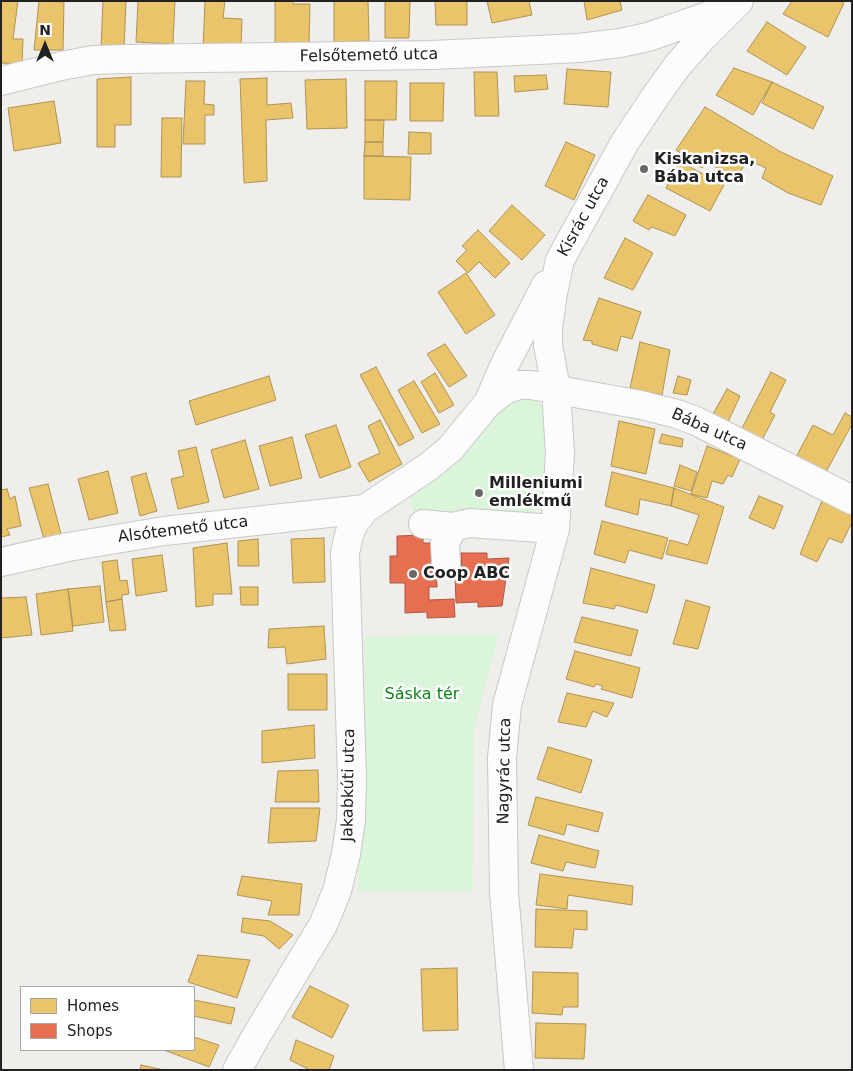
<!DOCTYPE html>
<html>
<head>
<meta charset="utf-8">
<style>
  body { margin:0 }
  #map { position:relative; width:853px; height:1071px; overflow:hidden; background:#f0eeeb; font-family:"DejaVu Sans",sans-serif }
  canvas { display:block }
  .frame { position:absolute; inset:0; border:2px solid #222; pointer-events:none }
  .legend { position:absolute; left:20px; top:986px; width:175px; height:65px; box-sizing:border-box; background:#fff; border:1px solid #a7a7a7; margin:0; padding:6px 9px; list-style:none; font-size:15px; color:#222 }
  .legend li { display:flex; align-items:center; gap:10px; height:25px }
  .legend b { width:25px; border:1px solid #a7a7a7 }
  .north { position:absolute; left:20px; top:20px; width:50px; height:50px; -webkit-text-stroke:4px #fff; paint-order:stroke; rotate:0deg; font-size:14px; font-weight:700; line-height:20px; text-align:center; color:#222 }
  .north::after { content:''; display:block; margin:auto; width:18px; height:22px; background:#222; clip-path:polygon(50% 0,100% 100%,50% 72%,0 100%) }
</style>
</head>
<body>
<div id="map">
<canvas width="853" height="1071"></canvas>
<div class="frame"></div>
<ul class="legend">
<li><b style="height:14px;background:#e9c46a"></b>Homes</li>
<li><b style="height:14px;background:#e76f51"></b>Shops</li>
</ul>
<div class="north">N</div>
</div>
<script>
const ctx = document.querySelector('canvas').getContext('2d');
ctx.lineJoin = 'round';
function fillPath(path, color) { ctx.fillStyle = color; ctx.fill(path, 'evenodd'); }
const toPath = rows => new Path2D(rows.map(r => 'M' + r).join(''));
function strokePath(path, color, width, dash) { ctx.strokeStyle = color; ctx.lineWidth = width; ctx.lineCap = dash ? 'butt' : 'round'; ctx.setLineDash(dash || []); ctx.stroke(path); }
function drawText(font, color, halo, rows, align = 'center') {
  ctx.font = font + ' "DejaVu Sans",sans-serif'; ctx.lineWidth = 5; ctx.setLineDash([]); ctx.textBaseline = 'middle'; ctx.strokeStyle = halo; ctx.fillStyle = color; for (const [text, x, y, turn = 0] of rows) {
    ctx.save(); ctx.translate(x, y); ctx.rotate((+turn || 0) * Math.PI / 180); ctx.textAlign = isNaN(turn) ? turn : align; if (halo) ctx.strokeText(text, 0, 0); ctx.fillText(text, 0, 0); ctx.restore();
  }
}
fillPath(toPath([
  [530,397,544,407,546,416,544,467,541,493,534,515,419,514,412,509,410,500,411,493,508,401],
  [499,634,474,729,473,892,358,891,364,636]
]), '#daf5da');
const homes = toPath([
  [1,1,18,1,13,39,23,39,22,64,1,63,1,1],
  [39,1,64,2,63,50,34,50,39,1],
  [103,1,126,1,124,50,101,49,103,1],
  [138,1,175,1,173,44,136,42,138,1],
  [205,1,225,1,223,18,242,19,241,49,203,48,205,1],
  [275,1,293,1,293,4,310,4,309,45,275,45,275,1],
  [334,1,368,1,369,41,334,42,334,1],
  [385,1,410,1,409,38,385,38,385,1],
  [435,1,467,1,467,25,436,25,435,1],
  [487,1,529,1,532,15,492,23,487,1],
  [584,1,620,1,622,10,587,20,584,1],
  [792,1,840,1,844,3,828,37,783,14,792,1],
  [767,22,806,47,787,75,747,51,767,22],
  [734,68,772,82,753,115,716,95,734,68],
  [567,69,611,72,608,107,564,104,567,69],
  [474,72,497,72,499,116,475,116,474,72],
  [546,75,548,89,515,92,514,76,546,75],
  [131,77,131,125,115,125,115,147,97,147,97,79,131,77],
  [267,78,267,105,291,103,293,118,266,120,267,181,244,183,240,79,267,78],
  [346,79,347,128,307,129,305,80,346,79],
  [186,81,205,81,204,104,214,105,214,115,205,115,205,144,183,144,186,81],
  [365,81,397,81,396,120,365,120,365,81],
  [772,82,824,107,813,129,762,103,772,82],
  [410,83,444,83,443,121,410,121,410,83],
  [54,101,61,143,14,151,8,108,54,101],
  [705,107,781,152,833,176,821,205,788,193,762,178,766,168,748,160,735,180,707,161,702,168,676,150,705,107],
  [162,118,182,118,181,177,161,177,162,118],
  [365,120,384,120,383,142,365,142,365,120],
  [409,132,431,133,431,154,408,154,409,132],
  [365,142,383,142,383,156,364,156,365,142],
  [566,142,595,155,574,200,545,186,566,142],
  [364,156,411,157,410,200,364,199,364,156],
  [679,161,724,185,710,211,666,188,679,161],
  [648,195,686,215,675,236,652,227,649,230,633,221,648,195],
  [512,205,545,235,522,260,489,231,512,205],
  [478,230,510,263,495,278,479,262,468,273,456,261,467,250,462,246,478,230],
  [625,238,653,253,633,290,604,278,625,238],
  [466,273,495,315,466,334,438,292,466,273],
  [599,298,641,312,632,339,621,336,617,351,592,344,592,341,583,340,599,298],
  [640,342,670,350,662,395,630,388,640,342],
  [445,344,467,376,449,387,427,354,445,344],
  [376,367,414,438,399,446,360,375,376,367],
  [771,372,786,380,770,412,775,415,762,440,741,430,771,372],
  [435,373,454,405,439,413,421,382,435,373],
  [269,376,276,400,196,425,189,401,269,376],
  [678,376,691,380,687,395,673,393,678,376],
  [414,381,440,424,422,433,398,390,414,381],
  [727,389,740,396,728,422,713,414,727,389],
  [845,413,852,417,852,424,826,472,796,457,813,425,833,435,845,413],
  [380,420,402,464,369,482,358,463,380,453,368,426,380,420],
  [619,421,655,429,646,474,611,466,619,421],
  [336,425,351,467,320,478,305,435,336,425],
  [662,434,683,439,682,447,659,443,662,434],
  [292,437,302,478,270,486,259,446,292,437],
  [245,440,259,489,224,498,211,450,245,440],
  [707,446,740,459,732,477,728,475,723,484,712,481,707,498,691,494,707,446],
  [196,447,209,502,178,509,171,479,184,476,178,451,196,447],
  [680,465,697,472,691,491,674,486,680,465],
  [108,471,118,513,89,520,78,479,108,471],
  [612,472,674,488,671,506,640,499,638,515,605,506,612,472],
  [146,473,157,511,140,516,131,477,146,473],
  [48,484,61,534,44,539,29,488,48,484],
  [674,488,724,507,707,564,666,554,670,540,688,545,699,515,671,506,674,488],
  [7,489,10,499,15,496,21,526,7,529,10,535,1,537,1,490,7,489],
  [759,496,783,506,774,529,749,518,759,496],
  [822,501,852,514,852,522,842,543,829,538,817,562,800,554,822,501],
  [602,521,668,538,662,559,629,550,625,563,594,554,602,521],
  [324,538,325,582,293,583,291,539,324,538],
  [258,539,259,566,238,566,238,541,258,539],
  [227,543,232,594,213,594,213,605,196,607,193,548,227,543],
  [162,555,167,591,136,596,132,559,162,555],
  [117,560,120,581,127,580,129,594,122,595,122,599,106,602,102,562,117,560],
  [591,568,655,585,647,613,616,605,614,609,583,603,591,568],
  [100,586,104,622,73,626,68,589,100,586],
  [240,587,258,587,258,605,241,605,240,587],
  [68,589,73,631,41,635,36,594,68,589],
  [26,597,32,635,1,638,1,598,26,597],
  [122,599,126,630,110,631,106,602,122,599],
  [686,600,710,607,698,649,673,644,686,600],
  [582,617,638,630,631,656,574,642,582,617],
  [324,626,326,659,287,664,285,647,268,648,269,629,324,626],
  [575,651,640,668,632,698,601,689,603,686,596,684,594,687,566,679,575,651],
  [288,674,327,674,327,710,288,710,288,674],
  [567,693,614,703,607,717,593,711,586,727,558,722,567,693],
  [314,725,315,758,262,763,262,731,314,725],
  [548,747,592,760,581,793,537,779,548,747],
  [318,770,319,802,275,802,278,771,318,770],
  [536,797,603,813,598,832,567,824,564,835,528,825,536,797],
  [271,808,320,808,316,841,268,843,271,808],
  [539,835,599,851,595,868,566,862,563,871,531,863,539,835],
  [540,874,633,886,632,905,568,895,567,909,536,905,540,874],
  [242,876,302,884,299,915,268,915,272,901,237,895,242,876],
  [536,909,587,911,587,930,574,929,572,948,535,947,536,909],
  [243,918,270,921,293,935,279,949,264,936,241,932,243,918],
  [198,955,250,960,237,998,188,982,198,955],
  [457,968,458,1030,423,1031,421,969,457,968],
  [533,972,578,973,578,1007,563,1007,562,1015,532,1013,533,972],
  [310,986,349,1005,332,1038,292,1017,310,986],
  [194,1000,235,1008,231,1024,194,1016,194,1000],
  [536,1023,586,1024,584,1059,535,1058,536,1023],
  [194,1037,219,1045,209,1067,164,1050,194,1050,194,1037],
  [296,1040,334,1056,329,1070,310,1070,290,1060,296,1040],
  [141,1065,164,1070,140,1070,141,1065]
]);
fillPath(homes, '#e9c46a');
strokePath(homes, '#ad9354', 1);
const shops = toPath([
  [423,535,423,543,442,543,436,565,437,587,429,587,429,600,454,599,455,617,427,618,427,612,405,613,405,583,390,583,390,556,397,556,397,536,423,535],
  [461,553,487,553,487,559,509,558,502,606,478,607,478,602,456,603,455,574,462,573,461,553]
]);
fillPath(shops, '#e76f51');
strokePath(shops, '#ac5843', 1);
const minor = toPath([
  [1,81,61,66,93,60,125,59,433,55,579,48,620,43,648,37,725,10],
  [488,403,504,366,546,285],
  [423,524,453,527],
  [1,562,68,547,164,531,365,509],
  [446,563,445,543,453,527,469,523,555,529],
  [237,1070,258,1033,323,925,337,891,346,854,351,820,352,778,345,553,349,535,354,523,365,509,428,467,450,449,487,404,506,389,519,385,531,385,641,405,677,414,696,421,852,500],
  [519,1070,504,892,502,758,507,705,555,529,560,454,556,389,548,345,548,328,553,293,560,260,625,142,657,94,678,65,701,39,739,1]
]);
strokePath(minor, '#c9c8c7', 30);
strokePath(minor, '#fdfcfc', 28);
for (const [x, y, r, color] of [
  [644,169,5,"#6a6968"],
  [479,493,5,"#6a6968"],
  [413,574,5,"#6a6968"]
]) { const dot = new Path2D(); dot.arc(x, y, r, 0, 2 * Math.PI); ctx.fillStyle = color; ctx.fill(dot); strokePath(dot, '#fff', 2); }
drawText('16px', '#222', '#fff', [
  ["Felsőtemető utca",369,56,-1],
  ["Kisrác utca",584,217,-61],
  ["Bába utca",709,430,24],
  ["Alsótemető utca",183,530,-7],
  ["Nagyrác utca",505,771,-89],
  ["Jakabkúti utca",349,785,-89]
]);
drawText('bold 16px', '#222', '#fff', [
  ["Kiskanizsa,",654,160],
  ["Bába utca",654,178],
  ["Milleniumi",489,484],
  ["emlékmű",489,502],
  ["Coop ABC",423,574]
], 'left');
drawText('16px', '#0c8416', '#fff', [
  ["Sáska tér",422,695]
]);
</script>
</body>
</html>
